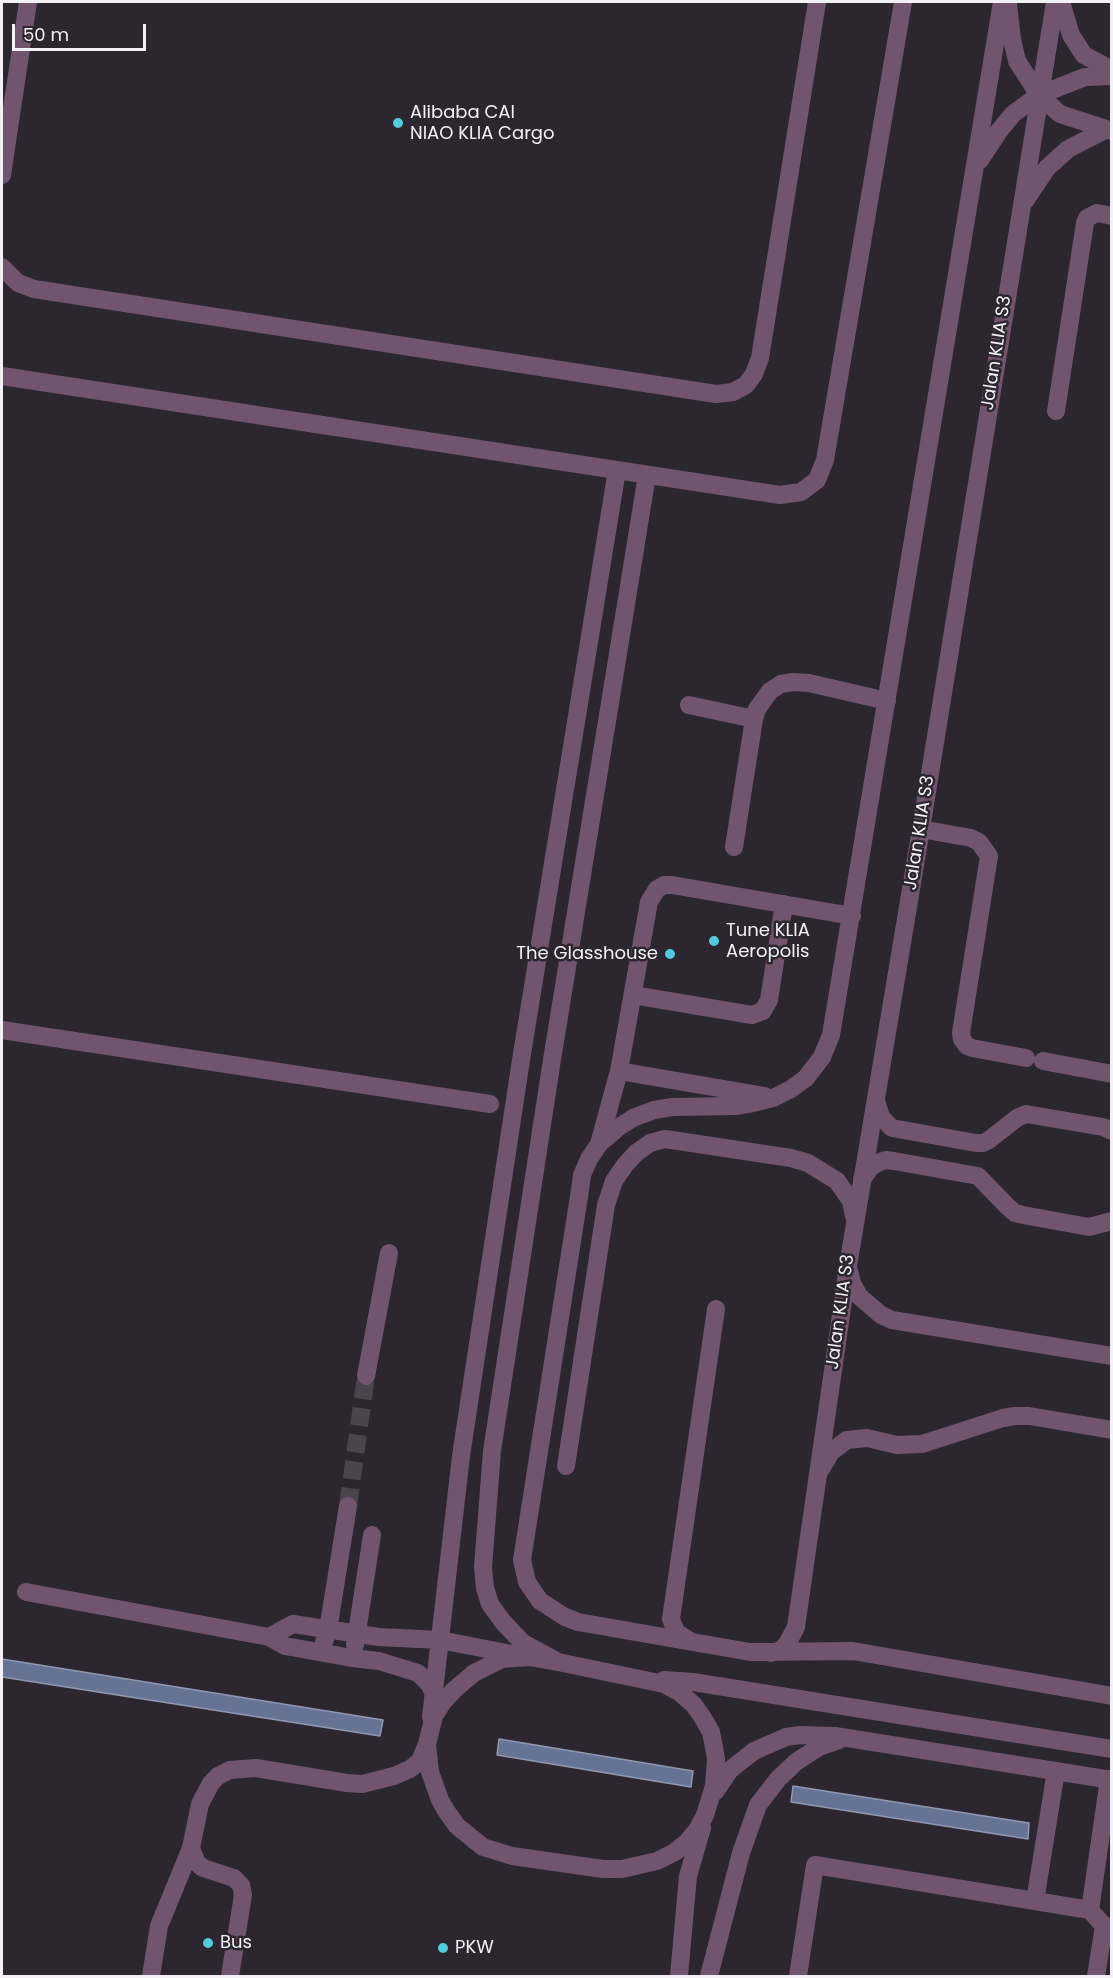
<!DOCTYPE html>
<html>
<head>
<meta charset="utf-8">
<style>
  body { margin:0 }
  #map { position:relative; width:1113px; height:1978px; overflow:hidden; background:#2b262f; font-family:Poppins,sans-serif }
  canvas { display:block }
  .frame { position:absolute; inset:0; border:3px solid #f4f0f7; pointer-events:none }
  .scale { position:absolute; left:12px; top:24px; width:134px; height:27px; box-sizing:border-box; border:3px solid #f4f0f7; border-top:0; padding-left:8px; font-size:18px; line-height:21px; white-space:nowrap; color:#f4f0f7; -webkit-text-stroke:4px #2b262f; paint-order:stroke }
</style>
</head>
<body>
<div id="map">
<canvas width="1113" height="1978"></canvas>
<div class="frame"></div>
<div class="scale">50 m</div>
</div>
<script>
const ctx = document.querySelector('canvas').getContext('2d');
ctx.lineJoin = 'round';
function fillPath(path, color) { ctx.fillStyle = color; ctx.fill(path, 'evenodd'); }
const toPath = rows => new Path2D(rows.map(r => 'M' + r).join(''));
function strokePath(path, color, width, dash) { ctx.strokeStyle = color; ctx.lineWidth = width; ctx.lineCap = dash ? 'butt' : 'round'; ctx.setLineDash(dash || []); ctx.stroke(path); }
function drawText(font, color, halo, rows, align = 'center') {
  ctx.font = font + ' Poppins,sans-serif'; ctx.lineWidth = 5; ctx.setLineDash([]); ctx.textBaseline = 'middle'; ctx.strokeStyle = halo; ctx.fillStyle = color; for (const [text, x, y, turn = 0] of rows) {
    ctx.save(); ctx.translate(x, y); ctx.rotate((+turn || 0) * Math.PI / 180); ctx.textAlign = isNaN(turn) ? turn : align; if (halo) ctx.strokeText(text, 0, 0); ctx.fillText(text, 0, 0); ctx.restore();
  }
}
const water = toPath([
  [2,1659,383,1720,380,1736,2,1677,2,1659],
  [499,1739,693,1771,691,1787,497,1755,499,1739],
  [793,1786,1029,1823,1028,1839,791,1802,793,1786]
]);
fillPath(water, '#667394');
strokePath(water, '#9198b2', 1.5);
strokePath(toPath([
  [348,1506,366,1376]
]), '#49444d', 18, [18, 9]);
strokePath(toPath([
  [1002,2,831,1035,822,1057,806,1078,791,1089,773,1098,753,1103,735,1106,672,1107,654,1110,633,1118,619,1127,599,1144,589,1159,582,1175,580,1190,522,1560,527,1582,540,1601,565,1617,578,1622,750,1652,853,1651,1112,1696],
  [1061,2,1071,35,1084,55,1112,70],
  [1008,4,1012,39,1017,61,1039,95,1060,114,1112,131],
  [980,160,999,131,1013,114,1039,95,1085,77,1112,76],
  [2,175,28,2],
  [1025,201,1047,168,1068,149,1105,130],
  [2,267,18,283,34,289,716,394,733,392,746,385,754,374,760,358,817,2],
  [2,376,780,495,801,492,817,480,825,460,903,2],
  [1056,411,1085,223,1087,218,1097,213,1112,216],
  [689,705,754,719,734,847],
  [754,719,757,709,770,691,781,684,793,682,809,683,887,701],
  [921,829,971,838,979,842,989,856,961,1033,962,1039,967,1046,972,1048,1026,1058],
  [633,995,752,1015,763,1011,769,1000,784,904],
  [2,1030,490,1104],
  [1043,1061,1112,1074],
  [619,1071,765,1096],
  [876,1101,881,1117,892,1128,976,1143,983,1143,989,1140,1017,1118,1026,1114,1103,1127,1112,1131],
  [599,1144,619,1071,649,902,657,889,664,885,672,885,852,916],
  [862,1179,871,1167,877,1163,886,1160,894,1161,978,1176,1007,1206,1015,1213,1023,1215,1089,1227,1112,1221],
  [849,1271,852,1283,859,1296,881,1315,892,1320,1112,1356],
  [366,1376,389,1253],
  [566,1466,606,1205,614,1181,625,1165,636,1153,650,1143,665,1139,791,1158,808,1163,837,1181,851,1201,854,1216],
  [821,1469,831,1452,847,1440,867,1438,897,1445,922,1444,1003,1418,1015,1416,1029,1416,1112,1430],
  [26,1592,269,1637,285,1646,352,1658,379,1661,418,1673,430,1685,434,1695],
  [269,1637,293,1624,379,1637,440,1640,517,1655],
  [690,1641,676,1632,671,1619,716,1309],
  [324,1642,328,1630,348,1506],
  [355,1645,372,1535],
  [771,1653,781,1650,787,1644,796,1627,848,1266,921,829,1055,2],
  [558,1662,529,1657,502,1659,474,1673,454,1690,443,1702,434,1716,427,1744,430,1772,440,1800,447,1812,457,1826,483,1847,512,1856,603,1869,622,1869,657,1861,675,1852,687,1842,697,1830,705,1815,714,1786,716,1759,714,1747,711,1732,703,1718,694,1705,679,1692,664,1684,558,1662,523,1643,503,1622,490,1604,485,1588,483,1567,492,1451,551,1066,647,475],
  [664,1680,693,1682,1112,1749],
  [431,1717,461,1456,521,1060,617,470],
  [715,1792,730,1770,754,1751,786,1737,800,1735,835,1736,1112,1780],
  [191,1848,197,1863,203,1868,234,1878,241,1885,243,1895,230,1976],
  [1035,1901,1056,1771],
  [1090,1910,1109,1779],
  [151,1976,159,1926,191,1848,200,1804,211,1783,218,1776,230,1770,256,1768,347,1783,362,1784,394,1776,410,1769,420,1761,427,1744],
  [679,1976,688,1876,702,1828],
  [709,1976,741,1853,758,1805,778,1779,796,1762,819,1747,839,1740],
  [798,1976,815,1865,1090,1910,1104,1926,1112,1927],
  [1096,1976,1104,1926]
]), '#71556e', 18);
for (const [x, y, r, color] of [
  [398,123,6,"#53cbda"],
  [714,941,6,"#53cbda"],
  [670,954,6,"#53cbda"],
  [208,1943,6,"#53cbda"],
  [443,1948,6,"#53cbda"]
]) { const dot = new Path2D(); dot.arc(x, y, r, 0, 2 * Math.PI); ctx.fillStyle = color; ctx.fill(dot); strokePath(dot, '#2b262f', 2); }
drawText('18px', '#f4f0f7', '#2b262f', [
  ["Alibaba CAI",410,113],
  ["NIAO KLIA Cargo",410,134],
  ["Tune KLIA",726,931],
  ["Aeropolis",726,952],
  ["The Glasshouse",658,954,"right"],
  ["Bus",220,1943],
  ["PKW",455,1948]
], 'left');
drawText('18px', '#f4f0f7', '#2b262f', [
  ["Jalan KLIA S3",997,353,-81],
  ["Jalan KLIA S3",920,833,-81],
  ["Jalan KLIA S3",841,1312,-82]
]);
</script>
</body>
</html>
